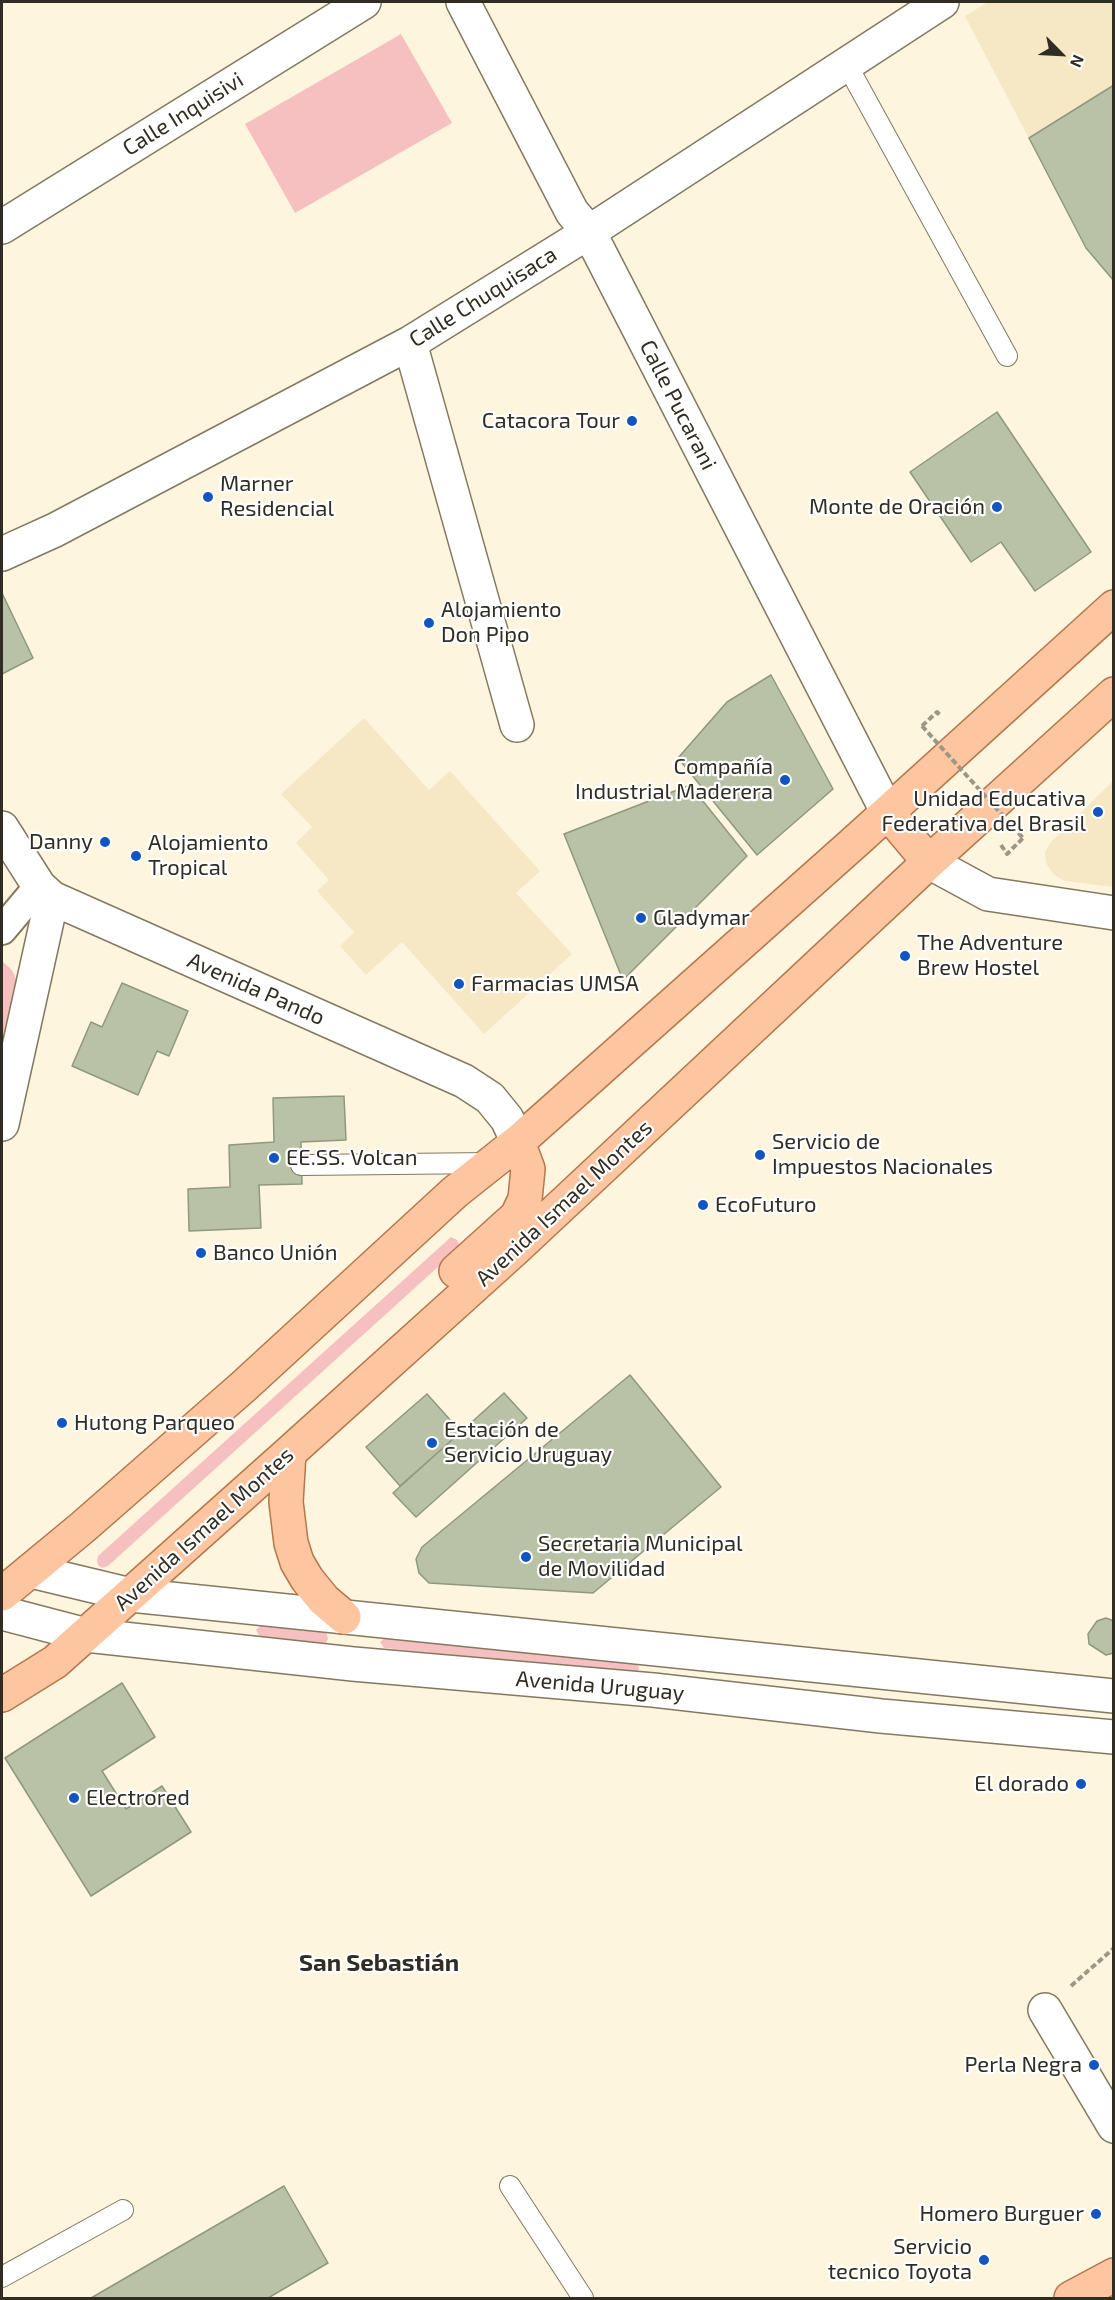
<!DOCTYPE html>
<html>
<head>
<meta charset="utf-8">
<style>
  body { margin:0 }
  #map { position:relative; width:1115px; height:2300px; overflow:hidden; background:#fef5df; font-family:"Exo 2",sans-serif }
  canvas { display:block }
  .frame { position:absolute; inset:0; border:3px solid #312d23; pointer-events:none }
  .north { position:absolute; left:1031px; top:24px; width:60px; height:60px; -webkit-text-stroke:4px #fff; paint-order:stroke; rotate:114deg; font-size:16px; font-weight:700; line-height:24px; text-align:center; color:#312d23 }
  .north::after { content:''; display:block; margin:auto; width:21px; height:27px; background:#312d23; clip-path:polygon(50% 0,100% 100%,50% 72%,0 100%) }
</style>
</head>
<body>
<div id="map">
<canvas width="1115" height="2300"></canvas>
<div class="frame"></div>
<div class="north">N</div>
</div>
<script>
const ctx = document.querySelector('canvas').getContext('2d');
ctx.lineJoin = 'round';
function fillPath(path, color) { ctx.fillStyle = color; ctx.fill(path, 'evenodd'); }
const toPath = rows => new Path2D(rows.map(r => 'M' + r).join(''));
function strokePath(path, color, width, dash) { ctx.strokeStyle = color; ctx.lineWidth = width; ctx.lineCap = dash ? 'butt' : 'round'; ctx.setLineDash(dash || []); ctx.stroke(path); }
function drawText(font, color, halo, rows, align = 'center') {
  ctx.font = font + ' "Exo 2",sans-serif'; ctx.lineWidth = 4.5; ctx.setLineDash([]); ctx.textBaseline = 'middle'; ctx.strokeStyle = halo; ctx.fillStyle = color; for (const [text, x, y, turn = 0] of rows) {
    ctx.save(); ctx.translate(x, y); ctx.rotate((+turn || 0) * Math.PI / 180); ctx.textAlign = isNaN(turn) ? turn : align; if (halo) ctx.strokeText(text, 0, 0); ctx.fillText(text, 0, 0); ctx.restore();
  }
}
fillPath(toPath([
  [988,2,1113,2,1113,281,1086,248,965,16],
  [364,718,429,790,450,771,540,871,516,893,572,954,484,1034,402,942,366,975,340,946,354,932,317,891,329,880,296,843,312,827,281,794],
  [1113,781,1113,887,1065,881,1054,875,1046,863,1045,852,1051,842]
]), '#f6e7c5');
fillPath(toPath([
  [401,34,452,123,295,213,245,124],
  [2,961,12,970,16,979,2,1046],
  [451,1237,457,1240,460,1247,108,1566,102,1568,98,1565,97,1561,98,1556],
  [261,1625,326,1631,328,1639,326,1643,260,1637,256,1630],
  [385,1638,638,1664,639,1669,636,1674,384,1648,380,1642]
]), '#f7c0c0');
const building = toPath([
  [1114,85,1114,281,1086,248,1029,138,1114,85],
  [997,412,1091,552,1035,591,1001,542,971,562,910,472,997,412],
  [2,593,33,658,2,674,2,593],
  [771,675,833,789,757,855,678,758,727,702,771,675],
  [690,785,747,856,623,980,564,834,690,785],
  [122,983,188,1011,169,1056,157,1051,138,1095,72,1066,91,1022,102,1027,122,983],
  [344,1096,346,1140,301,1142,302,1184,259,1185,261,1228,189,1231,188,1189,230,1187,229,1145,274,1142,273,1098,344,1096],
  [630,1375,721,1487,593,1593,429,1583,419,1573,416,1559,422,1547,630,1375],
  [504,1393,527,1418,416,1517,393,1493,504,1393],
  [427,1394,461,1432,400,1486,366,1447,427,1394],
  [1106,1618,1114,1621,1114,1653,1106,1655,1089,1644,1088,1634,1097,1621,1106,1618],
  [122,1683,155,1737,102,1771,126,1809,162,1786,191,1832,91,1896,5,1758,122,1683],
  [284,2186,328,2263,268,2298,91,2298,284,2186]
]);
fillPath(building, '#b9c1a7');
strokePath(building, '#90987f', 1.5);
const service = toPath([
  [847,65,1007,356],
  [301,1165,491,1163],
  [510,2186,583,2298],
  [2,2277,123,2210]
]);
const pedestrian = toPath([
  [2,930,39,886]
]);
const minor = toPath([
  [463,2,572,212,589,232,888,813],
  [2,227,364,2],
  [410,343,517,725],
  [2,554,55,530,410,343,589,232,942,2],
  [929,862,988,894,1114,913],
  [2,1124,52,898],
  [1045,2010,1114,2126]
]);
const tertiary = toPath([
  [31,1571,131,1595,1114,1696],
  [2,1613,86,1635,353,1664,653,1690,881,1716,1114,1737]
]);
const secondary = toPath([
  [2,828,39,886,52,898,464,1081,490,1098,507,1119,518,1142]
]);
const primary = toPath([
  [888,813,929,862],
  [456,1271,517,1216,525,1199,528,1169,518,1142],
  [289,1453,286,1502,291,1543,297,1562,307,1579,324,1600,344,1617],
  [2,1594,83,1527,244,1386,455,1192,518,1142,856,841,1114,607],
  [2,1695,55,1662,289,1453,514,1250,929,862,1114,694],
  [1071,2298,1114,2275]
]);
strokePath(service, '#837961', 22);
strokePath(pedestrian, '#837961', 32);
strokePath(minor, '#837961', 36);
strokePath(tertiary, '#837961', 36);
strokePath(secondary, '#837961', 36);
strokePath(primary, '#b5774b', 36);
strokePath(toPath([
  [922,726,937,712,940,715],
  [1001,845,1007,854,1023,838],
  [1071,1986,1114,1948]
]), '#9d9786', 4, [6, 3]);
strokePath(service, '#fff', 20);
strokePath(pedestrian, '#fff', 28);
strokePath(minor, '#fff', 33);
strokePath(tertiary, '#fff', 33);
strokePath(secondary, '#fff', 33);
strokePath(primary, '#fdc5a0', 33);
strokePath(toPath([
  [922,726,1023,838]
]), '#9d9786', 4, [6, 3]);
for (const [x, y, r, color] of [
  [632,421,6,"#1255c0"],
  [208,497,6,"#1255c0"],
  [997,507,6,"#1255c0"],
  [429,623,6,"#1255c0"],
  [785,780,6,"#1255c0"],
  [1098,812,6,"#1255c0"],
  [105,842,6,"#1255c0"],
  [136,856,6,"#1255c0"],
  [641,918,6,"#1255c0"],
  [905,956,6,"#1255c0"],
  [459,984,6,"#1255c0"],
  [760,1155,6,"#1255c0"],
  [274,1158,6,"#1255c0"],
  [703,1205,6,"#1255c0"],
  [201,1253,6,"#1255c0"],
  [62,1423,6,"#1255c0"],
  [432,1443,6,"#1255c0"],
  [526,1557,6,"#1255c0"],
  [1081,1784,6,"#1255c0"],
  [74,1798,6,"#1255c0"],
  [1094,2065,6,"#1255c0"],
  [1096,2214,6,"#1255c0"],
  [984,2260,6,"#1255c0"]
]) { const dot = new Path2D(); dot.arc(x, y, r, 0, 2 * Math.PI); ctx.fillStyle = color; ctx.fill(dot); strokePath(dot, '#fff', 2); }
drawText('22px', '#312d23', '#fff', [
  ["Calle Inquisivi",183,114,-32],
  ["Calle Chuquisaca",483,297,-32],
  ["Calle Pucarani",678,405,63],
  ["Avenida Pando",256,989,24],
  ["Avenida Ismael Montes",564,1203,-43],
  ["Avenida Ismael Montes",204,1529,-42],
  ["Avenida Uruguay",600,1686,5]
]);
drawText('22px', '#312d23', '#fff', [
  ["Catacora Tour",620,421,"right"],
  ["Marner",220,484],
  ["Residencial",220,509],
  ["Monte de Oración",985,507,"right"],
  ["Alojamiento",441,610],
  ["Don Pipo",441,635],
  ["Compañía",773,767,"right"],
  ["Industrial Maderera",773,792,"right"],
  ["Unidad Educativa",1086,799,"right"],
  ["Federativa del Brasil",1086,824,"right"],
  ["Danny",93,842,"right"],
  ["Alojamiento",148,843],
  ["Tropical",148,868],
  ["Gladymar",653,918],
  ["The Adventure",917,943],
  ["Brew Hostel",917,968],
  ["Farmacias UMSA",471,984],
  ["Servicio de",772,1142],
  ["Impuestos Nacionales",772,1167],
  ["EE.SS. Volcan",286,1158],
  ["EcoFuturo",715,1205],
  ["Banco Unión",213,1253],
  ["Hutong Parqueo",74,1423],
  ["Estación de",444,1430],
  ["Servicio Uruguay",444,1455],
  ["Secretaria Municipal",538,1544],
  ["de Movilidad",538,1569],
  ["El dorado",1069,1784,"right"],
  ["Electrored",86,1798],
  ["Perla Negra",1082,2065,"right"],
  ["Homero Burguer",1084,2214,"right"],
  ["Servicio",972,2247,"right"],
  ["tecnico Toyota",972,2272,"right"]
], 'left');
drawText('bold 24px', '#312d23', '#fff', [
  ["San Sebastián",379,1963]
]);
</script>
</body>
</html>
